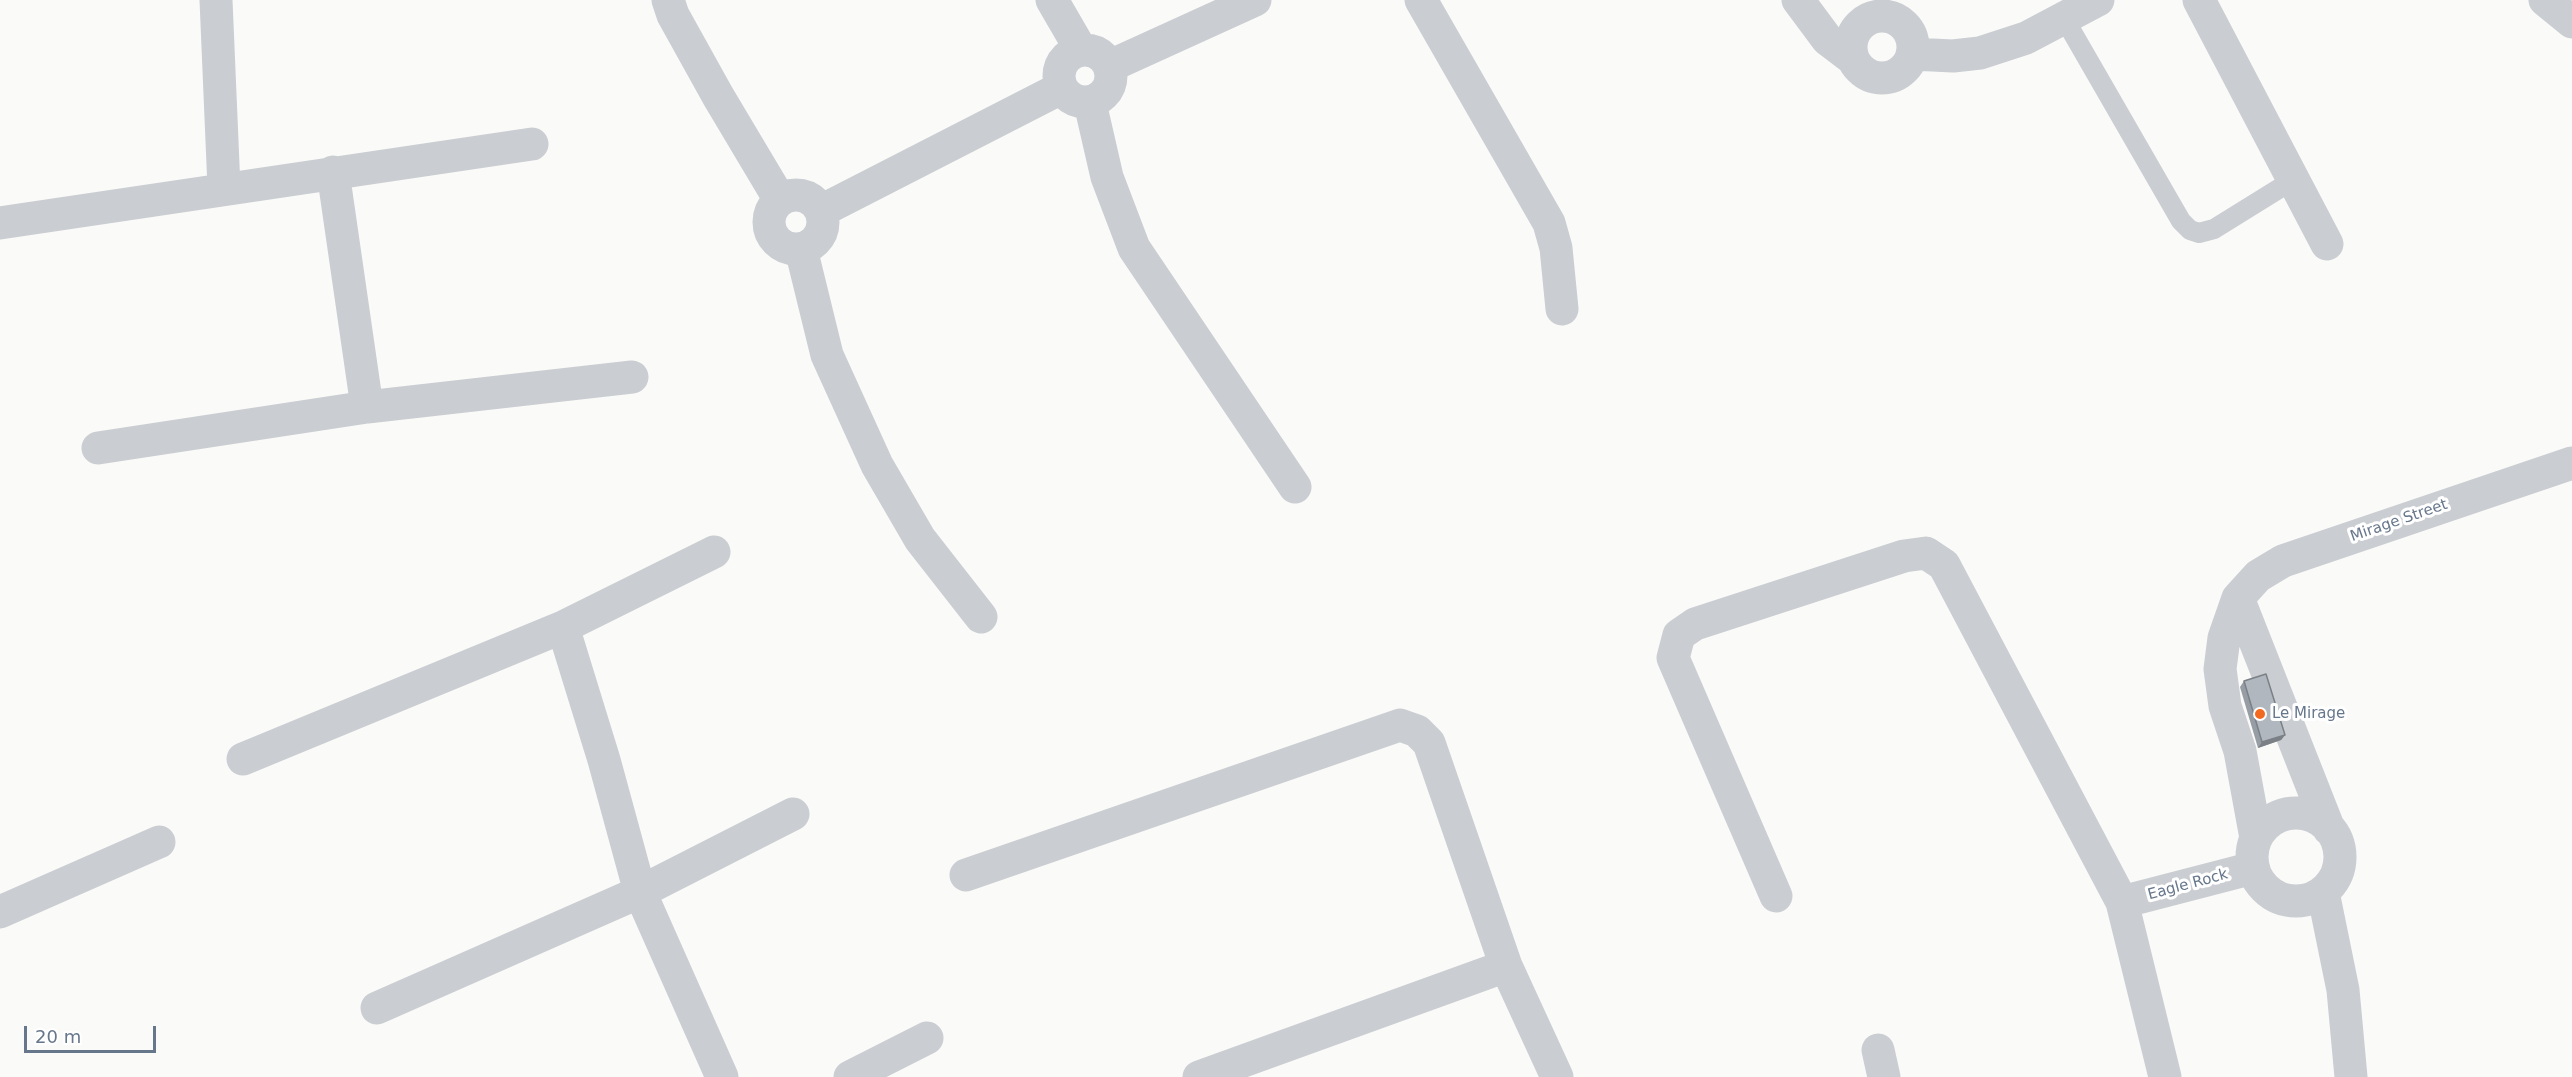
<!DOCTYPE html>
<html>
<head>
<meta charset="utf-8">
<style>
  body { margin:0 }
  #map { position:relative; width:2572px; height:1077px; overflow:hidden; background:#fafaf8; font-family:"DejaVu Sans",sans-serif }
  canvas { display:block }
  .scale { position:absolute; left:24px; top:1026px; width:132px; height:27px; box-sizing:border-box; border:3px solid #67778b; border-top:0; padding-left:8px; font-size:18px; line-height:21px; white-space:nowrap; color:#67778b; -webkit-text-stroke:4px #fff; paint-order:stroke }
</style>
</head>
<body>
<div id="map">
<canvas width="2572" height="1077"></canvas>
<div class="scale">20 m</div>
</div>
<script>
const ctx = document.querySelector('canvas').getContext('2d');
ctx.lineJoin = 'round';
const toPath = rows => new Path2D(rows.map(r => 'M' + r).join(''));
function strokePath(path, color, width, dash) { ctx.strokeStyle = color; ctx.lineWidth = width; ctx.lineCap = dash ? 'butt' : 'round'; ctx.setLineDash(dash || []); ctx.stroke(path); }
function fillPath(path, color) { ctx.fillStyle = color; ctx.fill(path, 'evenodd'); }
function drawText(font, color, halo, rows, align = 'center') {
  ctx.font = font + ' "DejaVu Sans",sans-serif'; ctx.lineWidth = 6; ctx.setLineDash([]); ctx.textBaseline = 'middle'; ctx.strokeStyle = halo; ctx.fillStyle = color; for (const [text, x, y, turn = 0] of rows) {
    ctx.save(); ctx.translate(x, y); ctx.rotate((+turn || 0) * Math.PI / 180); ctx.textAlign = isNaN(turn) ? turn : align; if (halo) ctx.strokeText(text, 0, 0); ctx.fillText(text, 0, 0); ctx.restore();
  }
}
strokePath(toPath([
  [2064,18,2181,221,2190,230,2199,233,2214,229,2293,180]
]), '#cacdd1', 20);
strokePath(toPath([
  [216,0,224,188],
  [668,0,673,15,718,96,780,200],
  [1052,0,1081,50],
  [1421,0,1549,223,1556,248,1562,309],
  [1798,0,1827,39,1852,58],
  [2199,0,2327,244],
  [2545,0,2572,22],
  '1851 47a31 31 0 1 1 62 0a31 31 0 1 1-62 0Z',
  '1059 76a26 26 0 1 1 52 0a26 26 0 1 1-52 0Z',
  [1912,54,1953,56,1980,53,2026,38,2098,0],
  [1110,66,1255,0],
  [1090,103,1107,177,1134,248,1295,487],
  [333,172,367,407],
  '769 222a27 27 0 1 1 54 0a27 27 0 1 1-54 0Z',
  [821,211,1061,88],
  [0,223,532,144],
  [801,249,827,355,877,465,920,539,981,617],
  [98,448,367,407,632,377],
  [2238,598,2329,829],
  [563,627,604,760,640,892,722,1077],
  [243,759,563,627,714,552],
  '2252 857a44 44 0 1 1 88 0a44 44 0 1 1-88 0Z',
  [2256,838,2240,751,2225,706,2220,669,2224,638,2238,598,2258,576,2283,561,2572,463],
  [966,875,1400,725,1417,731,1429,743,1506,966,1557,1077],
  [2323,892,2343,990,2351,1077],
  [1776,896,1673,658,1679,635,1695,624,1904,556,1926,553,1944,565,2122,902,2165,1077],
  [2122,902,2253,868],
  [0,912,159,842],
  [377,1008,640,892,793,814],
  [1878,1050,1884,1077],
  [850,1077,927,1038],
  [1199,1077,1506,966]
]), '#cacdd1', 33);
fillPath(toPath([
  [2244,681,2285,735,2281,740,2258,748,2240,687]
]), '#979da4');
fillPath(toPath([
  [2285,735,2281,740,2258,748,2262,742]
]), '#7b8086');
const building = toPath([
  [2266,674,2285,735,2262,742,2244,681,2266,674]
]);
fillPath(building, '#b0b7bf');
strokePath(building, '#7b8086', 1.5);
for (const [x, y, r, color] of [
  [2260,714,6,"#f26a20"]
]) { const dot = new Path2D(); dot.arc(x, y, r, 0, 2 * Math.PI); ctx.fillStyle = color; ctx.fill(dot); strokePath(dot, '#fff', 2); }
drawText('15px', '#67778b', '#fff', [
  ["Mirage Street",2399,521,-19],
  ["Eagle Rock",2188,885,-15]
]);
drawText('15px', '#67778b', '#fff', [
  ["Le Mirage",2272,714]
], 'left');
</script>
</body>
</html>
